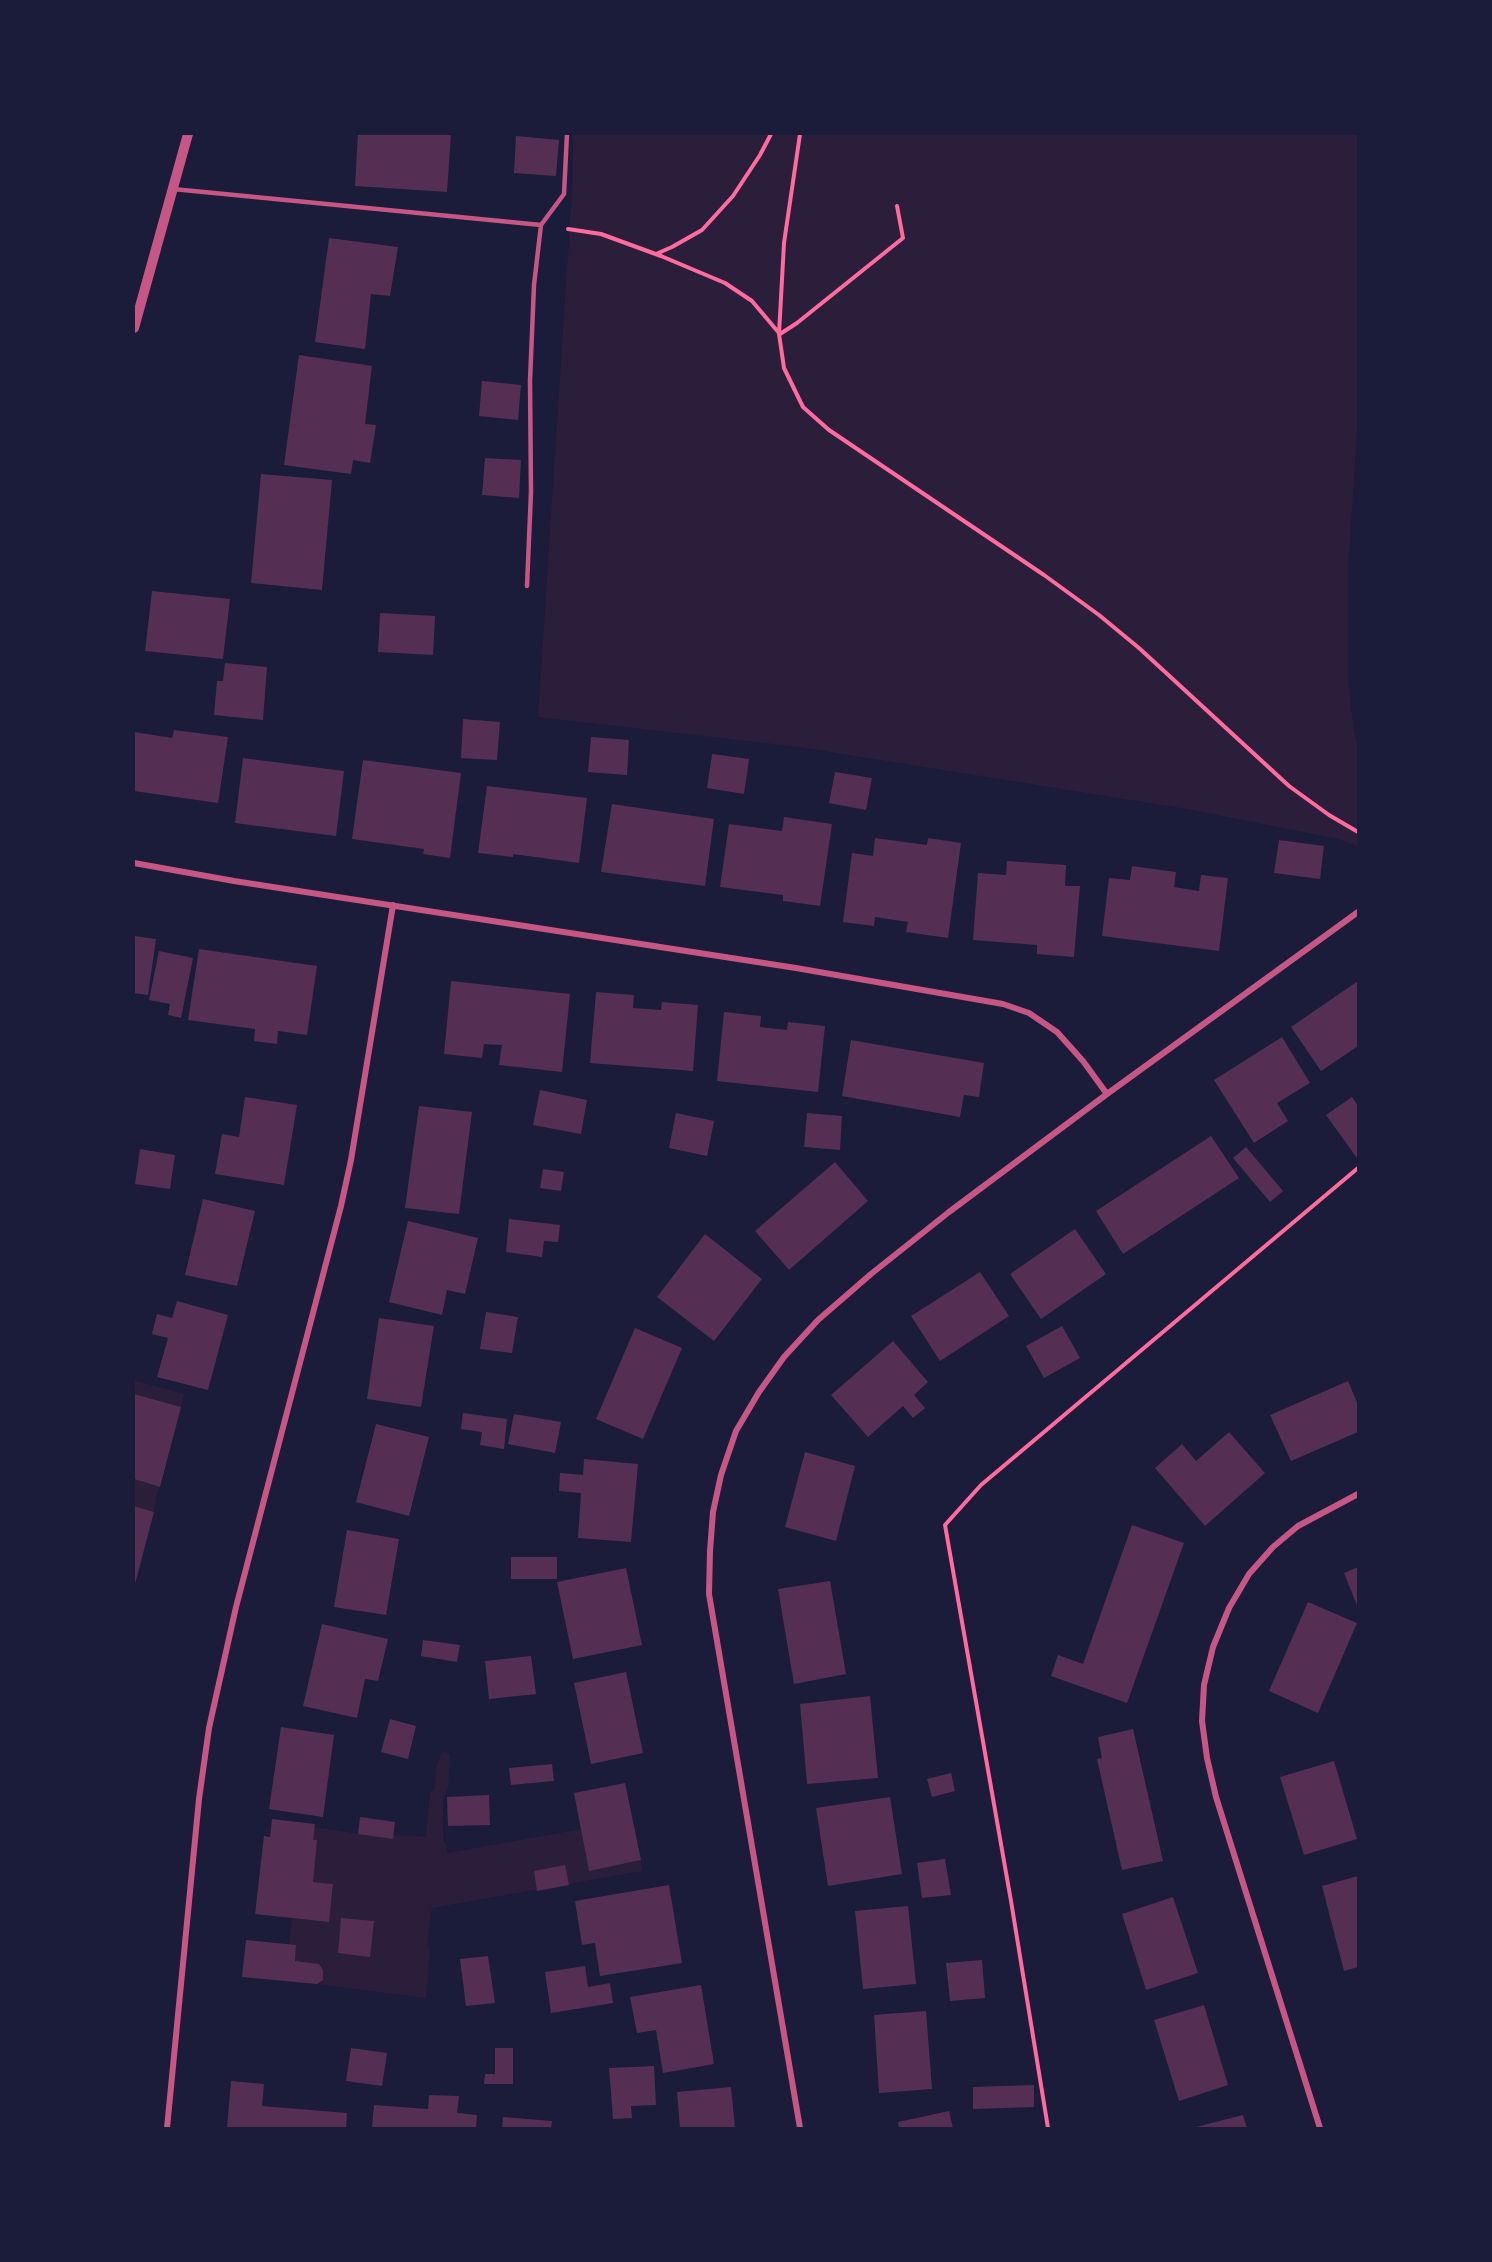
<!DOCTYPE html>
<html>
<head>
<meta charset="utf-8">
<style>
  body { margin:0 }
  #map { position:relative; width:1492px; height:2262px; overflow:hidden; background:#1b1b3a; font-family:Inter,sans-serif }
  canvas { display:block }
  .frame { position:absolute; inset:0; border:135px solid #1b1b3a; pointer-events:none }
</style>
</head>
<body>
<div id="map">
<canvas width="1492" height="2262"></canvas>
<div class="frame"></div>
</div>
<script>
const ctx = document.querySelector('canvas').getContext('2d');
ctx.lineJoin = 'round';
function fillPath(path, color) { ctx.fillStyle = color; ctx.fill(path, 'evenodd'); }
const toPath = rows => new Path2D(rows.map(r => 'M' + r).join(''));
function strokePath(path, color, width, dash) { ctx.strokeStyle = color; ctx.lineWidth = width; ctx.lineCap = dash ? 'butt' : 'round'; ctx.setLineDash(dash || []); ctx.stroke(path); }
fillPath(toPath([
  [573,134,1358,134,1358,414,1348,570,1348,676,1354,733,1358,744,1358,846,1338,839,1187,809,799,747,538,717,573,176],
  [134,1380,184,1394,181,1407,134,1394],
  [134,1479,160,1487,156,1496,154,1512,134,1506],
  [442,1751,450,1754,448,1788,443,1797,443,1842,446,1843,448,1853,581,1829,589,1870,641,1860,642,1871,432,1908,427,1944,430,1951,426,1998,317,1984,323,1980,323,1969,319,1964,295,1961,296,1945,289,1944,292,1918,329,1922,333,1884,313,1882,316,1840,313,1840,314,1827,393,1839,393,1835,426,1837,430,1793,435,1789,436,1768]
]), '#2a1e3b');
fillPath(toPath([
  [358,134,451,134,447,192,355,186],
  [516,136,559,140,556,176,514,173],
  [329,238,398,247,390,296,371,294,365,349,315,342],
  [299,355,372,366,365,424,376,425,370,463,353,460,351,474,284,465],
  [482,381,521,385,518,420,479,416],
  [485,458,521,460,519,498,482,495],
  [261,474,332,480,322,590,251,583],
  [152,591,230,599,223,659,145,651],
  [380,613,435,616,433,655,378,652],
  [225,663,267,667,263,720,214,715,217,681,223,681],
  [463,719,500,722,497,760,461,758],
  [174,730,228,737,218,803,134,791,134,732,172,738],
  [591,737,629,740,627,775,588,772],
  [712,754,749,759,744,794,707,788],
  [243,758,344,771,336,836,235,823],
  [363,760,461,773,450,858,423,854,424,849,352,839],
  [835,772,872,778,866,810,829,803],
  [487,786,587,798,579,863,513,854,513,857,478,853],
  [612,804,714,819,705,886,601,872],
  [784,817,832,824,820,906,783,901,783,895,720,887,729,824,782,831],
  [875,838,927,845,928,838,961,843,948,938,906,932,908,922,875,917,874,926,843,922,852,853,873,856],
  [1279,840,1324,846,1320,879,1274,873],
  [1007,861,1066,865,1065,886,1080,886,1074,957,1037,954,1037,945,973,940,978,873,1006,875],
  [1132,866,1176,872,1174,887,1199,891,1201,875,1228,878,1219,951,1102,936,1109,878,1130,880],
  [134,936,156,939,148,995,134,993],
  [199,949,317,966,307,1035,278,1031,277,1044,254,1041,255,1029,188,1020],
  [159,951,193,958,181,1018,168,1015,170,1004,149,1000],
  [451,981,570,994,562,1072,499,1065,502,1045,484,1044,482,1058,444,1054],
  [1358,981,1358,1046,1321,1071,1291,1027],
  [596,992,634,995,633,1008,661,1010,662,1002,698,1005,693,1071,590,1063],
  [724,1012,761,1016,760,1027,787,1030,788,1022,825,1026,818,1092,717,1081],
  [1282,1037,1310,1083,1277,1103,1288,1121,1254,1143,1214,1080],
  [851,1040,984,1063,979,1097,964,1095,960,1117,842,1096],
  [540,1090,587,1100,581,1134,533,1125],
  [245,1097,297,1105,284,1185,215,1174,222,1134,239,1137],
  [1352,1097,1358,1106,1358,1157,1357,1158,1326,1115],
  [419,1106,472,1112,459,1214,405,1208],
  [676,1113,714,1121,707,1156,669,1148],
  [807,1113,842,1116,840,1150,804,1147],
  [1211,1136,1239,1178,1123,1254,1096,1211],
  [1246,1147,1283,1191,1270,1202,1233,1158],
  [140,1149,175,1155,170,1189,135,1184],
  [835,1162,868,1201,789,1270,755,1231],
  [543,1169,564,1172,561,1191,540,1188],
  [203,1199,255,1211,237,1286,185,1275],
  [509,1219,560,1225,558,1242,544,1241,542,1257,506,1252],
  [408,1221,478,1238,465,1294,447,1290,442,1315,389,1302],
  [1075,1229,1106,1274,1041,1319,1010,1274],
  [705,1234,762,1279,714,1341,657,1297],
  [980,1272,1009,1316,940,1361,911,1316],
  [177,1301,228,1315,208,1390,157,1377,168,1338,152,1334,157,1314,172,1318],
  [486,1312,518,1317,512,1353,480,1349],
  [379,1318,434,1326,421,1407,367,1399],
  [1062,1326,1080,1358,1044,1378,1026,1346],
  [635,1328,682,1348,643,1439,596,1419],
  [893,1341,928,1382,914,1395,925,1408,913,1418,903,1406,868,1437,831,1395],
  [1348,1381,1358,1405,1358,1432,1291,1461,1270,1415],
  [134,1394,181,1407,160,1487,134,1479],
  [463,1413,507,1419,504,1449,480,1445,482,1432,461,1429],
  [514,1414,561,1422,555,1453,508,1444],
  [376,1424,429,1437,409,1516,356,1502],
  [1229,1432,1265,1473,1205,1526,1155,1468,1182,1444,1196,1461],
  [805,1452,855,1466,836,1541,785,1527],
  [584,1459,638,1464,631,1542,578,1538,581,1493,559,1491,560,1473,583,1475],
  [134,1506,154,1512,134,1588],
  [1132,1525,1184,1543,1127,1703,1051,1676,1058,1655,1083,1664],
  [347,1530,399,1539,386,1615,334,1607],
  [511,1557,557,1557,557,1579,511,1579],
  [1358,1567,1358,1608,1344,1573],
  [626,1568,642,1645,573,1659,557,1582],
  [830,1581,846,1674,794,1684,778,1589],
  [1308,1602,1357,1623,1318,1713,1269,1691],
  [322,1624,388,1639,378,1681,365,1679,357,1718,303,1706],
  [423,1640,460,1645,457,1662,421,1656],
  [531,1656,536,1694,489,1699,485,1661],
  [626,1672,643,1753,591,1764,574,1683],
  [870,1696,878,1778,807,1784,800,1704],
  [390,1719,416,1726,408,1759,381,1752],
  [281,1727,334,1735,323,1817,269,1809],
  [1133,1729,1163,1861,1122,1870,1097,1759,1102,1758,1098,1737],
  [1334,1761,1357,1839,1304,1855,1280,1777],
  [552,1764,554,1781,511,1785,509,1768],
  [951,1773,955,1791,932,1797,927,1779],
  [625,1783,641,1860,589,1871,574,1793],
  [489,1795,490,1825,448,1826,447,1797],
  [890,1797,902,1874,828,1886,816,1808],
  [360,1817,395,1822,393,1839,358,1834],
  [272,1819,315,1824,313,1840,317,1840,313,1882,333,1884,329,1922,255,1914,264,1836,270,1837],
  [945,1859,951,1895,922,1898,917,1863],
  [565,1865,569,1885,537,1891,534,1871],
  [1358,1876,1358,1967,1344,1971,1322,1886],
  [669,1885,682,1963,600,1976,595,1943,582,1945,575,1901],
  [1173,1897,1198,1973,1146,1990,1122,1914],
  [908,1906,916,1984,863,1989,855,1911],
  [341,1918,374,1921,370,1957,338,1953],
  [246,1940,296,1945,295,1961,319,1964,323,1970,323,1980,317,1984,242,1977],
  [488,1956,495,2003,466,2006,460,1959],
  [982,1960,985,1998,950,2001,946,1963],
  [585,1966,588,1987,610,1983,613,2003,551,2013,545,1972],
  [701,1985,714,2064,663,2073,656,2030,637,2033,630,1997],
  [1204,2005,1228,2085,1179,2101,1154,2020],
  [926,2011,932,2089,879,2093,874,2015],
  [351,2048,387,2053,382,2086,346,2081],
  [495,2048,513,2048,513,2084,484,2084,485,2074,495,2074],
  [654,2066,656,2105,631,2106,632,2118,613,2119,609,2068],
  [231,2081,264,2084,262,2106,347,2113,346,2128,227,2128],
  [1034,2085,1034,2107,973,2109,973,2087],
  [731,2087,735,2128,680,2128,677,2092],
  [429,2095,459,2096,457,2113,477,2115,476,2128,372,2128,374,2105,428,2109],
  [949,2111,953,2128,899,2128,898,2122],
  [1243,2115,1247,2128,1192,2128],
  [503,2117,552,2121,551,2128,502,2128]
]), '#542f53');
strokePath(toPath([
  [800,134,784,243,779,334,784,368,803,407,829,430,1044,575,1099,615,1139,648,1289,786,1329,815,1358,832],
  [568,229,601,234,661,256,725,283,752,301,779,333],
  [656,254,672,247,702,230,733,196,760,155,771,134],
  [780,334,797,323,903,238,897,206],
  [1048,2128,1011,1901,945,1525,981,1485,1358,1168]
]), '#ff6b9d', 4);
strokePath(toPath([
  [173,189,541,225],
  [527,586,531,492,530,381,534,285,541,225,564,194,567,134]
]), '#c65784', 4.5);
strokePath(toPath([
  [134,863,234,881,796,968,1003,1004,1029,1013,1057,1032,1083,1061,1107,1094],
  [167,2128,199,1799,209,1728,236,1607,341,1206,351,1160,393,905],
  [800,2128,709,1594,710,1551,713,1512,721,1475,736,1431,759,1392,784,1357,818,1320,871,1274,949,1212,1107,1094,1358,912],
  [1320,2128,1216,1797,1207,1758,1202,1721,1204,1685,1213,1647,1229,1608,1249,1574,1273,1547,1298,1526,1358,1494]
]), '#c65784', 6);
strokePath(toPath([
  [134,328,188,134]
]), '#c65784', 10);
</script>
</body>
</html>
